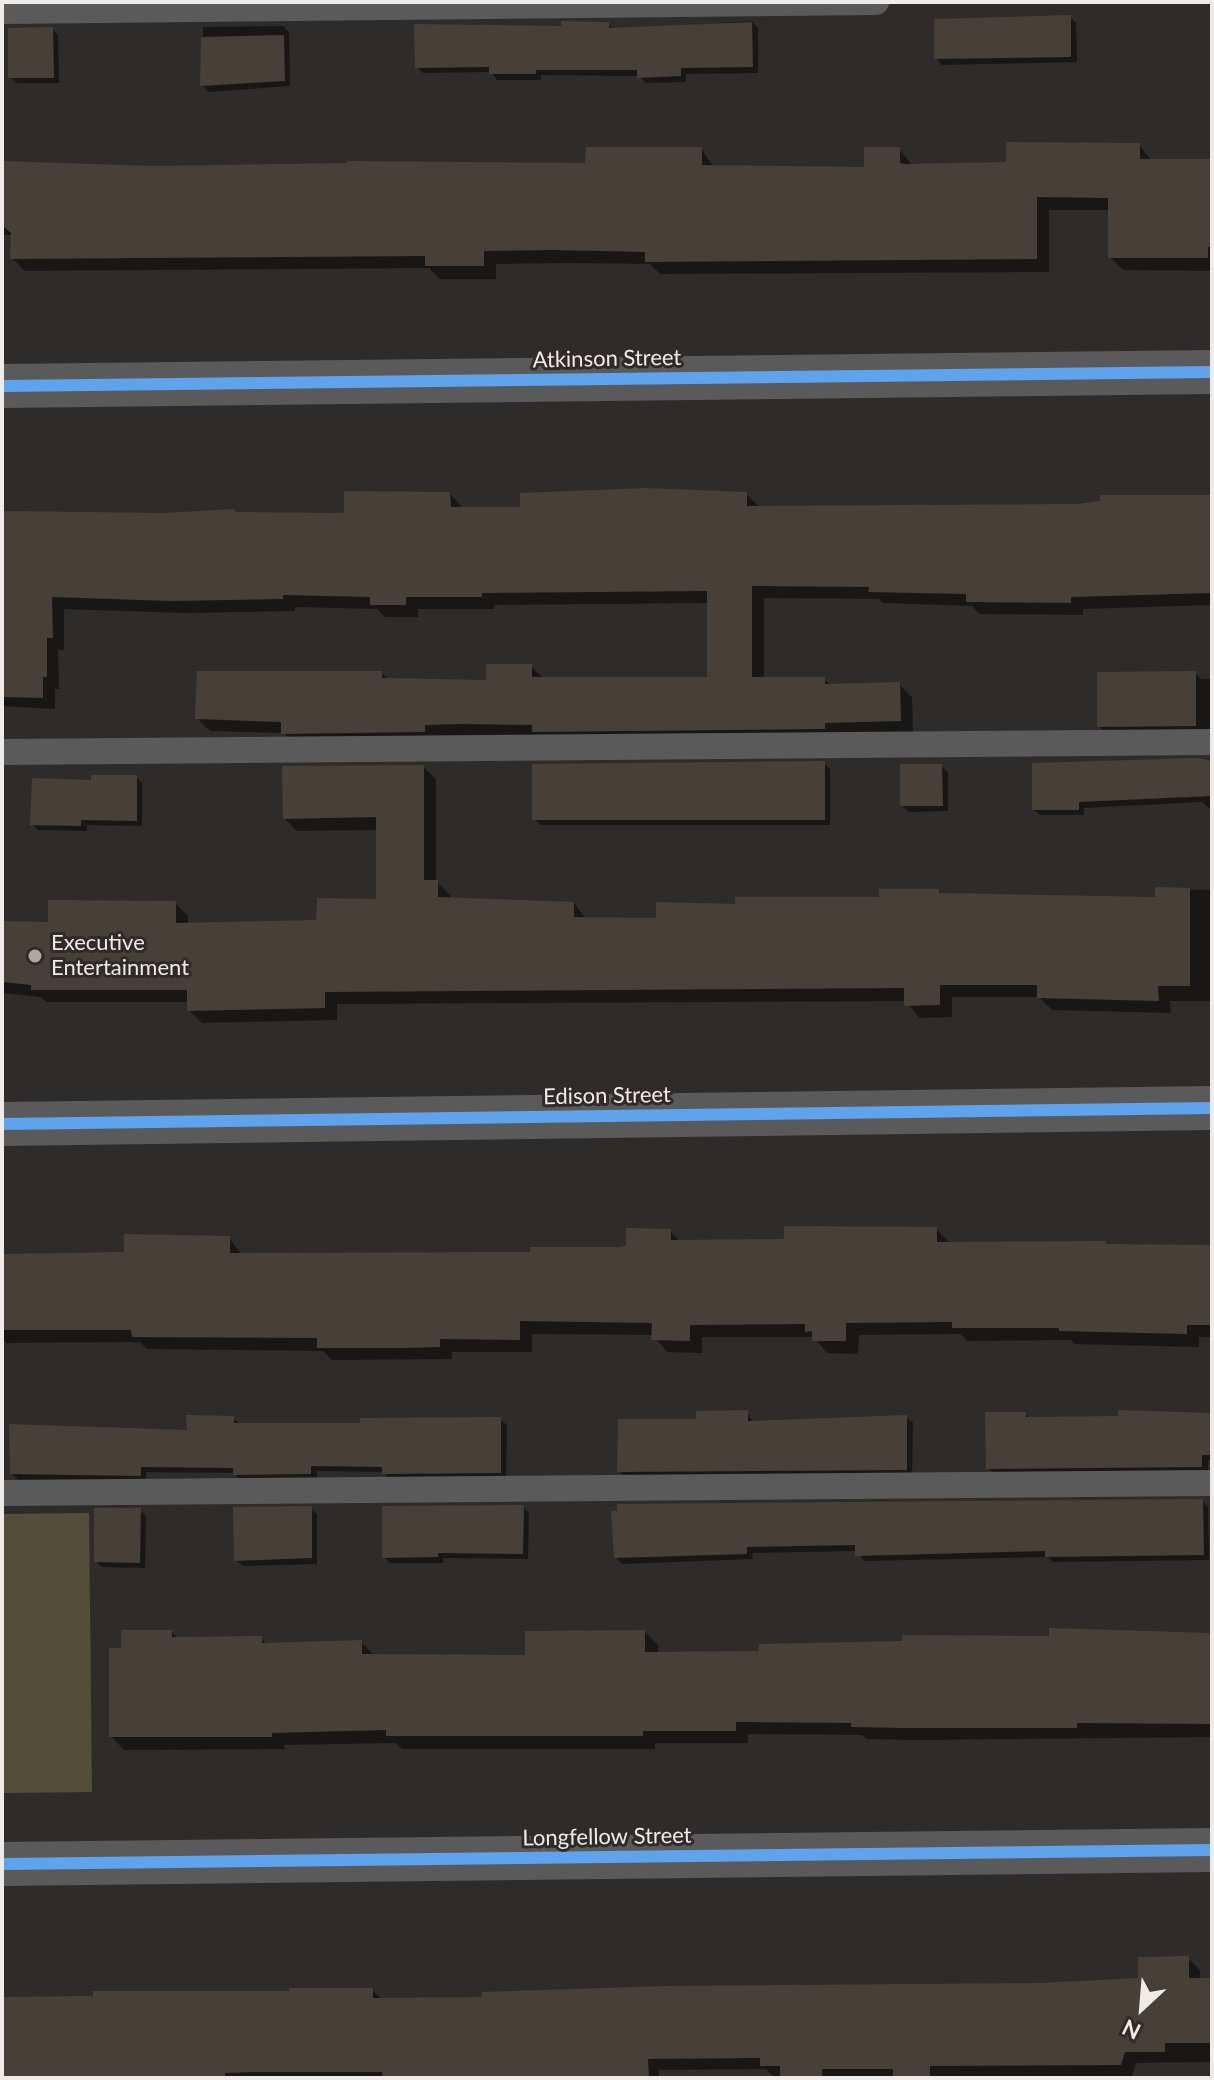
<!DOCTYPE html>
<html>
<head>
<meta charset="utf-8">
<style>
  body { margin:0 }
  #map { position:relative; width:1214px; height:2080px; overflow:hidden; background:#2e2c2a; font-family:Lato,sans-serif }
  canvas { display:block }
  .frame { position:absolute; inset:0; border:4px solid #eeebe9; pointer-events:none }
  .north { position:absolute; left:1102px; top:1968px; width:80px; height:80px; -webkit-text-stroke:6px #302b28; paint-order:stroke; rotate:206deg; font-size:22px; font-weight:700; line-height:32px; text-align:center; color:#eeebe9 }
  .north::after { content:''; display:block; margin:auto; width:28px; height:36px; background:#eeebe9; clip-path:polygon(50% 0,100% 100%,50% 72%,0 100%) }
</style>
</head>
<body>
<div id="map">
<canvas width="1214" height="2080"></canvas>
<div class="frame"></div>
<div class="north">N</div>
</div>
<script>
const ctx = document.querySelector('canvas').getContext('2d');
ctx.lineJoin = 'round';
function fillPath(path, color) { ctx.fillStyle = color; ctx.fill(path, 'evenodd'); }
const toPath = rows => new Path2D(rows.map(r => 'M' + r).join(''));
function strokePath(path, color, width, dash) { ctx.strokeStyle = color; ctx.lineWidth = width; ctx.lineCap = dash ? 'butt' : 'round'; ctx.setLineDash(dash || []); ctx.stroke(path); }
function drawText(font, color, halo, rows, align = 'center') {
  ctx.font = font + ' Lato,sans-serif'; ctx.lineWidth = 6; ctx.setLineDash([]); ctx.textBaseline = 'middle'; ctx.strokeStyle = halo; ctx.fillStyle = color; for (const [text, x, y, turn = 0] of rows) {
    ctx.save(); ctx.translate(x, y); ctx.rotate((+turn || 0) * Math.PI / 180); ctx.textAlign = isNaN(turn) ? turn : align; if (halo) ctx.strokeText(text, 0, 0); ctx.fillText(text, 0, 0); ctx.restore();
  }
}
fillPath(toPath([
  [89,1513,92,1792,2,1793,2,1514]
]), '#524e39');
fillPath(toPath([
  [1070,17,1076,23,1077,62,942,65,936,58],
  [751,21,758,28,758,73,686,74,686,82,646,83,639,76,541,75,541,80,497,80,491,72,423,73,417,67,563,28,608,24,614,30],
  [283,26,289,32,290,86,208,92,202,85,203,27],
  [52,29,58,35,59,83,17,83,10,77],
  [1139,145,1152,161,1212,161,1212,271,1123,270,1110,257,1110,210,1049,210,1049,272,660,274,650,264,568,263,496,264,496,279,440,279,429,268,25,271,12,258,13,235,2,235,2,163,152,168,587,165,701,149,714,167,866,169,899,149,913,166,1008,164],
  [450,494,462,507,522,509,746,494,759,506,1077,506,1212,498,1212,605,1083,609,1083,615,980,614,972,606,883,603,879,599,764,598,764,679,824,679,831,686,899,684,912,697,913,733,296,746,284,733,210,731,197,718,381,673,389,680,488,682,531,666,544,679,709,679,709,603,494,605,494,609,418,609,418,617,385,617,377,609,295,607,295,611,185,613,64,609,64,650,58,650,59,689,55,689,55,709,2,706,2,513,164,515,235,512,238,515,346,515],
  [1195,673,1201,679,1212,679,1212,732,1105,732,1099,726],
  [1212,760,1212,811,1202,802,1084,808,1084,815,1040,815,1034,809,1034,765],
  [824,763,830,769,830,825,541,825,534,819],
  [941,766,948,772,948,811,908,812,902,805],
  [423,767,436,779,436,881,450,895,450,900,574,903,586,919,658,920,737,906,1157,899,1157,889,1212,890,1212,1001,1170,1001,1171,1013,1052,1010,1039,997,952,997,952,1017,919,1018,906,1001,337,1004,337,1020,202,1023,189,1010,189,1002,46,1002,41,997,2,993,2,923,50,924,175,903,188,916,188,924,318,922,378,901,378,830,297,831,285,819],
  [136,777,142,783,142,826,87,825,87,831,38,830,32,824,93,782],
  [936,1229,949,1242,1212,1246,1212,1337,1199,1337,1199,1347,1074,1344,1071,1340,967,1341,961,1334,859,1335,858,1354,827,1353,814,1337,702,1337,702,1353,667,1352,653,1335,532,1334,532,1352,452,1352,452,1359,332,1360,323,1351,147,1349,140,1342,7,1343,2,1338,2,1256,126,1254,229,1238,242,1255,532,1254,621,1249,670,1231,681,1242,786,1241],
  [747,1412,753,1423,906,1417,913,1423,912,1475,626,1477,619,1471,698,1421],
  [1026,1414,1031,1419,1212,1414,1212,1460,1208,1460,1208,1472,995,1474,988,1468],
  [233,1418,240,1425,362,1425,500,1419,507,1425,506,1478,390,1479,383,1472,317,1471,317,1480,241,1480,234,1473,146,1472,146,1481,18,1480,12,1474],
  [1202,1501,1208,1507,1209,1560,1053,1562,1048,1557,864,1561,857,1551,752,1553,753,1559,622,1564,615,1557],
  [523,1507,529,1513,528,1559,443,1558,443,1563,390,1563,384,1557],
  [311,1508,317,1515,317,1564,243,1566,236,1560],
  [140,1510,146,1516,145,1568,102,1567,96,1561],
  [172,1632,178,1639,261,1638,267,1645,361,1642,375,1656,526,1657,645,1632,658,1645,658,1654,760,1653,1050,1638,1212,1634,1212,1737,917,1740,866,1739,862,1735,748,1734,748,1743,655,1743,655,1749,402,1749,395,1743,284,1745,285,1749,124,1750,111,1736,123,1650],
  [1188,1958,1200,1970,1200,1981,1212,1981,1212,2062,1136,2063,1132,2076,782,2078,774,2077,766,2069,659,2070,659,2078,2,2078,2,1999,372,1990,383,2000,1040,1985,1140,1980]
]), '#0007');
fillPath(toPath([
  [1071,15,1071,57,934,59,934,19],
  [561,21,609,22,609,28,752,22,753,67,681,68,681,76,637,78,637,70,536,70,536,74,489,74,489,67,415,68,414,24,561,26],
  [53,27,54,78,8,78,8,28],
  [284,35,285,81,200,86,201,37],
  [1006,142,1140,143,1140,159,1212,159,1212,247,1208,247,1208,258,1108,258,1108,198,1037,197,1037,259,645,262,645,252,554,250,484,251,484,266,425,266,425,256,10,259,11,233,2,225,2,161,152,166,347,163,347,161,585,163,586,147,702,147,702,165,864,167,864,147,900,147,900,163,905,164,1006,162],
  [646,488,747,492,747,506,1077,504,1100,501,1100,495,1212,495,1212,593,1071,597,1071,603,966,602,966,594,868,592,869,587,752,586,752,677,825,677,825,684,900,682,901,721,825,723,825,729,532,732,532,725,460,724,425,725,425,732,281,734,281,722,195,719,197,671,382,671,382,678,486,680,486,664,532,664,532,677,707,677,707,591,482,593,482,597,406,597,406,605,370,605,370,597,283,595,283,599,171,601,52,597,53,638,47,638,47,677,43,677,43,698,2,697,2,511,164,513,235,509,235,512,344,513,344,491,450,492,451,507,520,507,520,493],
  [1196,671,1196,726,1097,727,1097,672],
  [1197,758,1212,761,1212,796,1079,802,1079,810,1032,810,1032,763],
  [825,761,825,820,532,820,532,764],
  [900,764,942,764,943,806,900,806],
  [424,765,424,880,438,880,438,897,574,902,574,917,656,918,656,902,735,904,735,897,879,897,879,889,939,889,939,893,1155,897,1155,887,1190,888,1190,986,1158,986,1159,1001,1037,998,1037,985,940,985,940,1005,904,1006,904,988,325,992,325,1008,187,1011,187,990,31,990,31,985,2,982,2,921,48,922,48,900,176,901,176,923,316,920,317,898,376,899,376,817,283,819,282,766],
  [91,775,137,775,137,821,81,820,81,826,30,825,32,778,91,780],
  [784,1226,937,1227,937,1242,1106,1241,1106,1244,1212,1245,1212,1325,1187,1325,1187,1334,1059,1331,1059,1328,952,1328,952,1322,846,1323,846,1341,812,1341,812,1331,805,1332,805,1324,690,1325,690,1341,651,1340,652,1323,520,1321,520,1340,440,1339,440,1347,402,1348,317,1348,317,1338,132,1337,131,1330,2,1330,2,1254,124,1252,124,1234,230,1236,230,1253,530,1252,530,1247,621,1247,626,1245,626,1228,671,1229,671,1240,784,1239],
  [748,1410,748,1421,907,1415,907,1470,617,1472,618,1419,696,1419,696,1411],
  [1118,1410,1212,1413,1212,1455,1202,1455,1202,1467,986,1469,985,1412,1026,1412,1026,1417,1118,1416],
  [186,1415,234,1416,234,1423,360,1423,360,1418,501,1417,501,1473,382,1474,382,1467,311,1466,311,1474,233,1475,233,1468,141,1467,141,1476,10,1474,9,1424,187,1430],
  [1203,1499,1204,1555,1045,1557,1045,1551,855,1556,855,1545,747,1547,747,1554,614,1558,611,1511,617,1511,617,1504],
  [524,1505,523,1554,438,1553,438,1557,382,1558,382,1506],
  [312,1506,312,1558,234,1561,233,1507],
  [94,1508,141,1508,140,1563,94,1562],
  [1049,1628,1212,1633,1212,1724,1077,1723,1077,1728,903,1728,851,1727,851,1723,736,1722,736,1731,643,1731,643,1736,386,1736,386,1730,272,1733,272,1737,109,1737,109,1648,121,1648,121,1630,172,1630,172,1637,262,1636,262,1643,362,1640,362,1654,525,1655,525,1631,645,1630,645,1652,758,1651,759,1644,902,1641,902,1635,1049,1636],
  [1189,1956,1189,1978,1212,1978,1212,2043,1165,2043,1165,2052,1125,2052,1121,2065,930,2066,930,2076,893,2076,893,2069,822,2069,822,2078,780,2078,780,2066,760,2066,760,2058,648,2059,649,2078,383,2078,382,2072,251,2072,225,2073,225,2078,2,2078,2,1997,93,1996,93,1991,289,1991,289,1988,373,1988,373,1998,482,1997,482,1992,663,1986,1040,1983,1138,1978,1138,1957]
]), '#474038');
strokePath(toPath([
  [2,11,876,2],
  [2,752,1212,742],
  [2,1493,1212,1483]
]), '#5b5a5a', 26);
strokePath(toPath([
  [2,386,1212,372],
  [2,1124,1212,1108],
  [2,1864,1212,1850]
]), '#5b5a5a', 44);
strokePath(toPath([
  [2,386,1212,372],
  [2,1124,1212,1108],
  [2,1864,1212,1850]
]), '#60a3ed', 12);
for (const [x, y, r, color] of [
  [35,956,8,"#aba8a6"]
]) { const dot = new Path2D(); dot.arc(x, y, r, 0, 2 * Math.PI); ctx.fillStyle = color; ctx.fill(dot); strokePath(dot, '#302b28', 3); }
drawText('22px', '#eeebe9', '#302b28', [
  ["Atkinson Street",607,359,-1],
  ["Edison Street",607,1096,-1],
  ["Longfellow Street",607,1837,-1]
]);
drawText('22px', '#eeebe9', '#302b28', [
  ["Executive",51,943],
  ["Entertainment",51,968]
], 'left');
</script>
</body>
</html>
